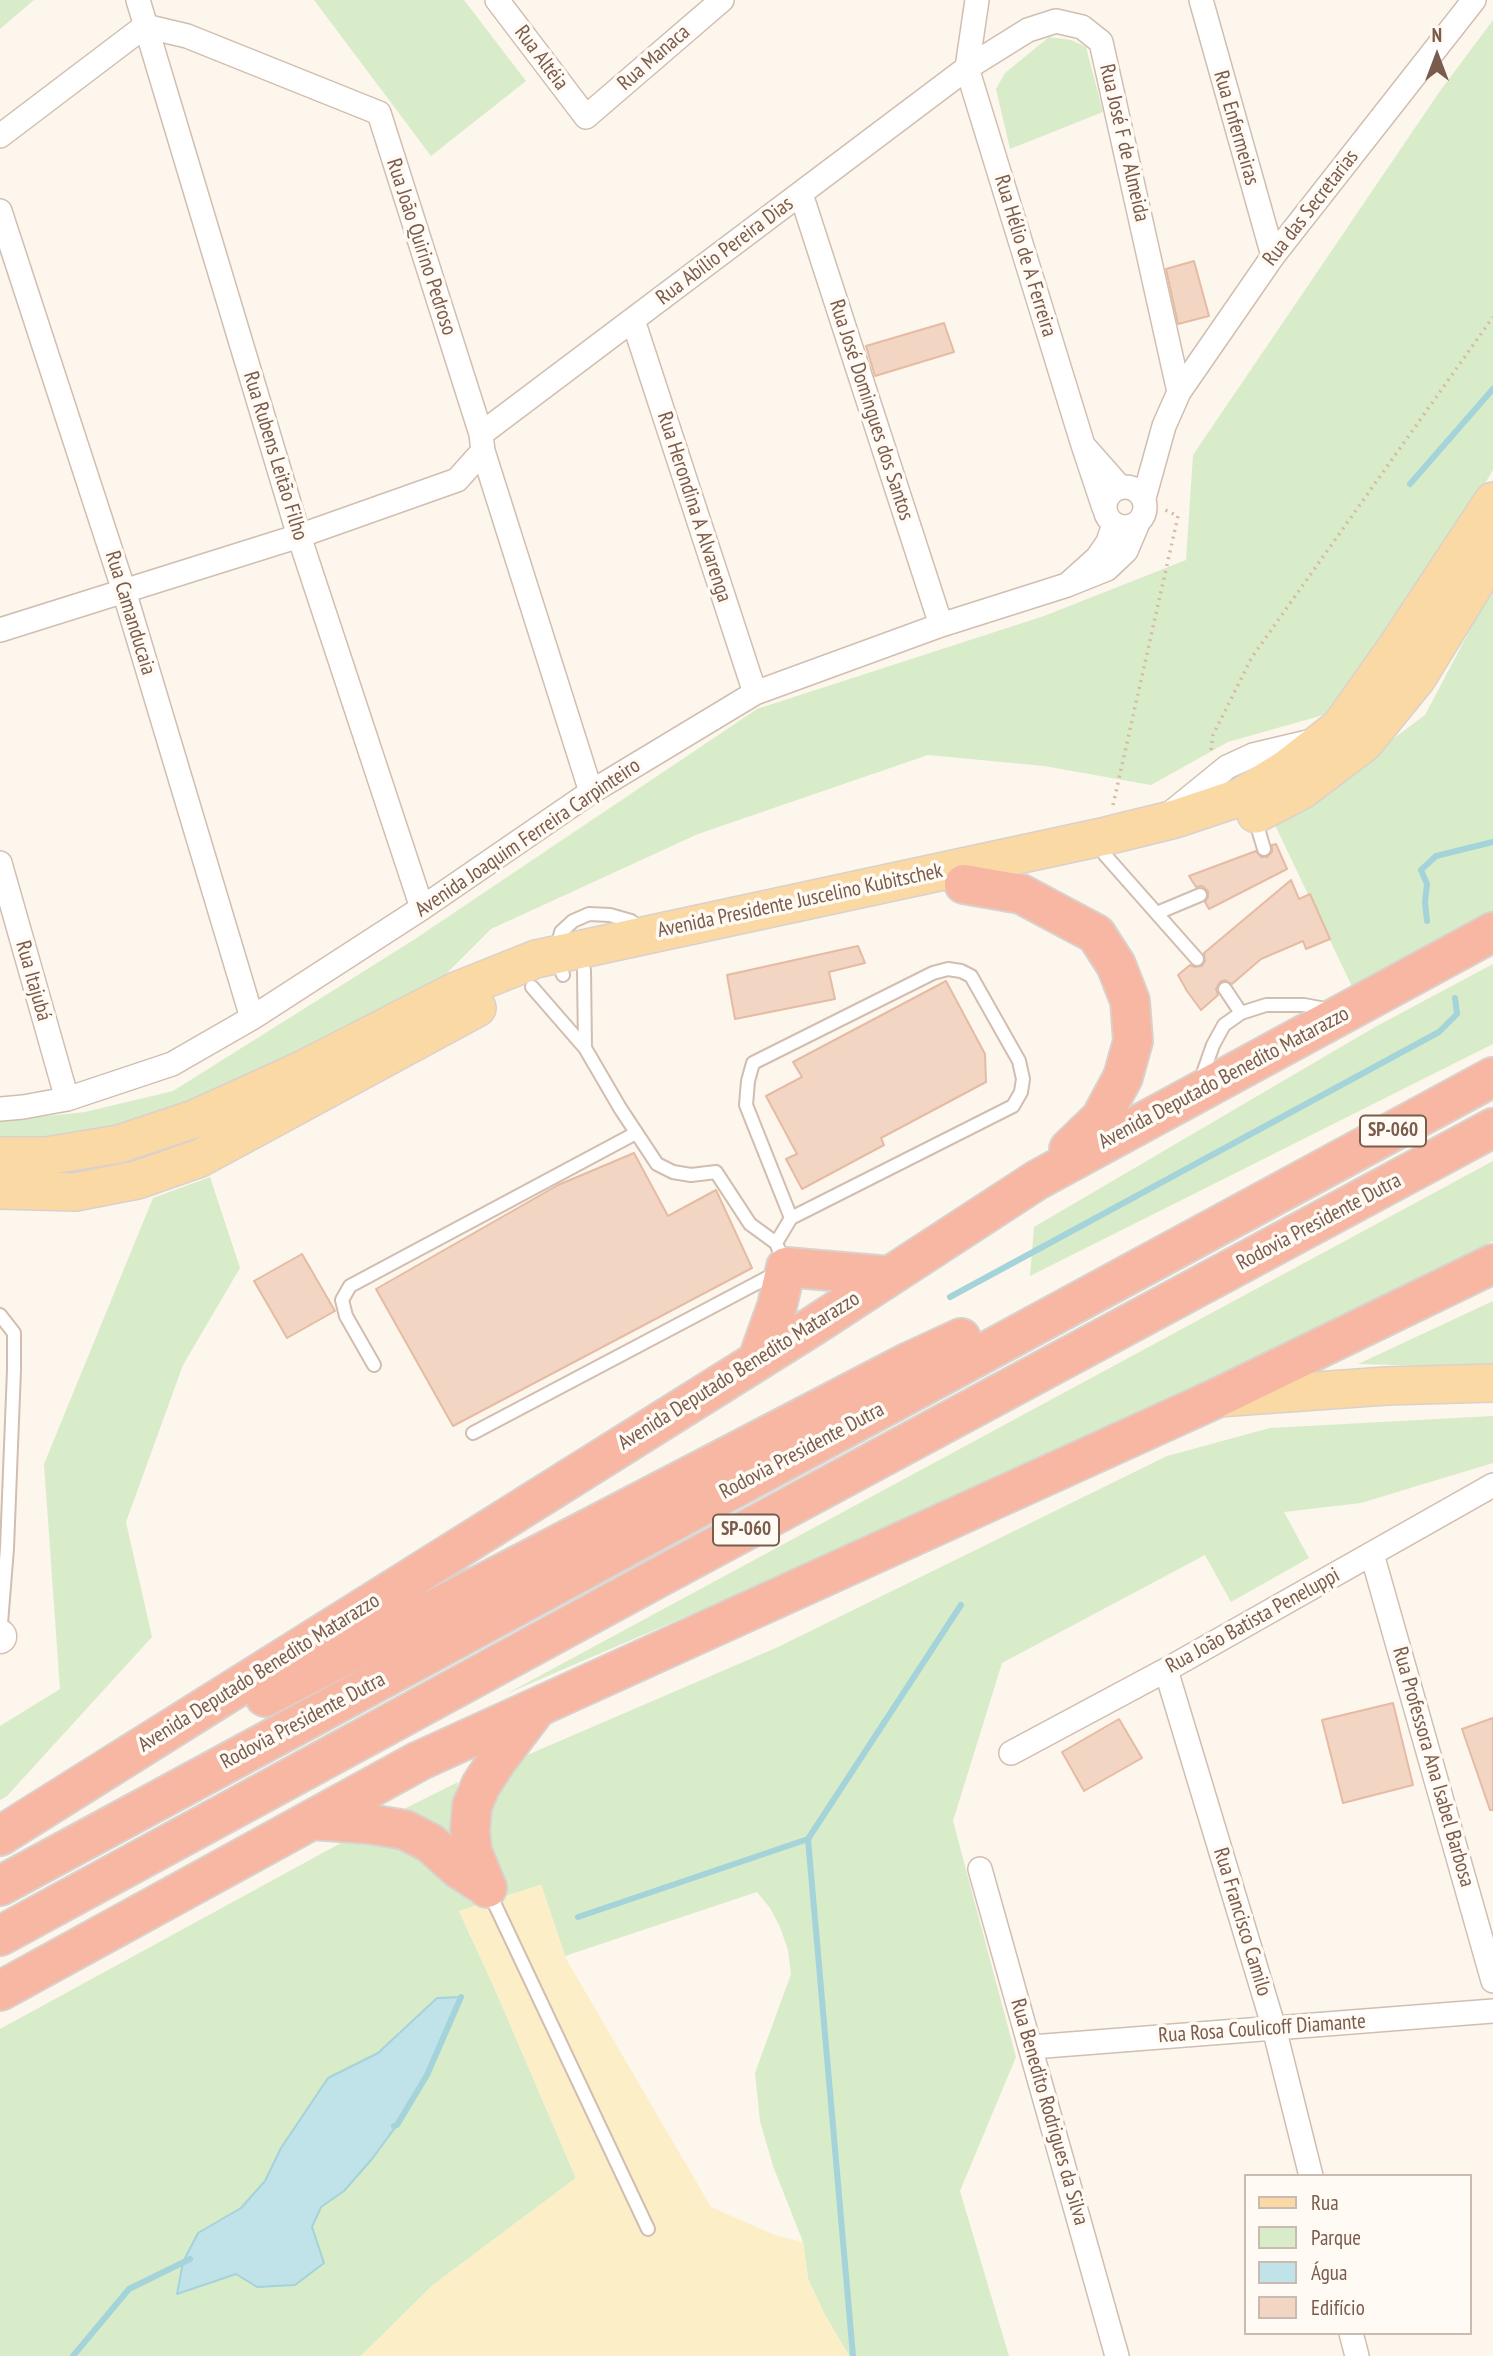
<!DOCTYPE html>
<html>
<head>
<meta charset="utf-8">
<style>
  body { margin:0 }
  #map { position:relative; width:1493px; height:2356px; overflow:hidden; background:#fdf6ec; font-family:"PT Sans Narrow",sans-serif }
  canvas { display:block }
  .legend { position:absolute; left:1244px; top:2174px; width:228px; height:161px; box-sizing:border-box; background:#fffaf3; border:2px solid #cabbb1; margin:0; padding:9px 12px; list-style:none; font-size:21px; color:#7a5c4d }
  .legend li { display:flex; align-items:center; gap:14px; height:35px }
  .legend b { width:35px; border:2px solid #cabbb1 }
  .north { position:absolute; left:1402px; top:21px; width:70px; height:70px; -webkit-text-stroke:5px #fffaf3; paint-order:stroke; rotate:0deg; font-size:19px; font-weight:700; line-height:28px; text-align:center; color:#7a5c4d }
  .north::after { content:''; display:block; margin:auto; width:24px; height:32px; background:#7a5c4d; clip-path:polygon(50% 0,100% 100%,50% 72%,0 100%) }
</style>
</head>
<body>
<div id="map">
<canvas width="1493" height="2356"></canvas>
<ul class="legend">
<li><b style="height:9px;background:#fbd9a5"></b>Rua</li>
<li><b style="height:19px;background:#d8ecc9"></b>Parque</li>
<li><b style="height:19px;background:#bfe3e8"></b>Água</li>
<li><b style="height:19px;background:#f3d5c3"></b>Edifício</li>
</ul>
<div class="north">N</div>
</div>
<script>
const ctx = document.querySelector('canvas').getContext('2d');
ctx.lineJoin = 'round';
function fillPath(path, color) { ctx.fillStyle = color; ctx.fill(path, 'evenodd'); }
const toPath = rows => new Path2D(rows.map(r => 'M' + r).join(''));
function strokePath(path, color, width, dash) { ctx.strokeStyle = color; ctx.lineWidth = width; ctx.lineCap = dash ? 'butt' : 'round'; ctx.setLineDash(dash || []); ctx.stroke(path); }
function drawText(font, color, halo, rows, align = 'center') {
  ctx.font = font + ' "PT Sans Narrow",sans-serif'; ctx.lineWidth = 7; ctx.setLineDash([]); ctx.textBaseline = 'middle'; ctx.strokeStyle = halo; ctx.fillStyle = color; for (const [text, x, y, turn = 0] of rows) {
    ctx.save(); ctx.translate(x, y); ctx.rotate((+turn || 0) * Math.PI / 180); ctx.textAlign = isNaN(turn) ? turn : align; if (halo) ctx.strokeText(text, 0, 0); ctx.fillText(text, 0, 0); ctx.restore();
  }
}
fillPath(toPath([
  [0,0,34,0,0,29],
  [314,0,464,0,526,81,431,156],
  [1493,20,1493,470,1378,662,1327,714,1228,742,1151,785,1044,766,928,755,698,834,491,929,434,986,184,1108,115,1129,0,1143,0,1121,85,1112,173,1091,412,941,757,709,1044,616,1186,560,1193,455,1440,91],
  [1049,37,1071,40,1086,47,1103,112,1010,149,996,89,1005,73],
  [1493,586,1493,923,1358,999,1274,823,1350,771,1425,715],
  [1493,964,1493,1044,1030,1276,1034,1227,1375,1027],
  [1493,1161,1493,1241,1288,1357,506,1694],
  [210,1177,240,1268,183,1365,126,1522,152,1637,7,1796,0,1800,0,1726,60,1689,44,1464,153,1198],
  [1493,1301,1493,1368,1358,1364],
  [1493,1416,1493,1463,1361,1503,1284,1512,1309,1558,1231,1602,1205,1555,1002,1663,953,1821,1016,2057,960,2191,1009,2356,849,2356,825,2315,808,2279,803,2242,773,2166,760,2121,755,2073,791,1974,788,1950,780,1927,770,1908,757,1892,565,1956,541,1885,496,1899,484,1790,504,1765,778,1647,1167,1456,1270,1428],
  [458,1782,453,1823,454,1855,394,1814],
  [370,1832,386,1833,491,1901,459,1911,494,1987,576,2178,433,2285,361,2356,0,2356,0,2029,339,1844]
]), '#d8ecc9');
fillPath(toPath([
  [541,1885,565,1957,711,2207,777,2236,803,2242,808,2279,825,2315,849,2356,361,2356,433,2285,576,2178,494,1987,459,1911]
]), '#fcefc7');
const water = toPath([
  [461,1997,427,2075,397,2125,372,2159,344,2191,321,2207,312,2227,324,2263,295,2285,257,2287,236,2274,177,2294,183,2262,198,2233,241,2208,265,2181,281,2148,328,2078,378,2053,437,1998,461,1997]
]);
fillPath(water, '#bfe3e8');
strokePath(water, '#a5d3da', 2);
strokePath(toPath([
  [1410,484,1493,389],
  [1427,921,1425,902,1427,884,1421,870,1436,856,1493,842],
  [950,1297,1439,1032,1457,1014,1455,998],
  [808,1839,853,2356],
  [578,1917,808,1839,961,1605],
  [394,2126,397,2125,427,2075,461,1997],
  [73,2356,129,2289,190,2259]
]), '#a5d3da', 6);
const building = toPath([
  [1194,261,1209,316,1178,324,1166,269,1194,261],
  [944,323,954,352,875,376,866,346,944,323],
  [1276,844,1287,869,1209,909,1205,902,1208,897,1208,891,1202,886,1196,887,1189,876,1256,851,1261,857,1267,857,1272,852,1272,845,1276,844],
  [1291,880,1299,899,1310,894,1330,939,1306,949,1303,941,1261,959,1232,984,1225,980,1220,982,1216,989,1218,995,1201,1010,1187,991,1178,975,1190,965,1195,967,1202,966,1205,961,1204,953,1291,880],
  [858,946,865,963,829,972,835,999,735,1019,727,975,858,946],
  [946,981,985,1054,986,1082,881,1138,884,1145,802,1189,786,1159,797,1154,766,1096,802,1077,793,1062,946,981],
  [634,1153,668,1216,716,1190,752,1268,453,1426,376,1289,558,1185,634,1153],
  [302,1254,335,1311,287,1338,254,1281,302,1254],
  [1393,1703,1413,1785,1343,1803,1322,1720,1393,1703],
  [1493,1718,1493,1810,1490,1810,1462,1729,1493,1718],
  [1119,1719,1142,1758,1084,1791,1062,1752,1119,1719]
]);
fillPath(building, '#f3d5c3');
strokePath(building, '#e6bba3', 2);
const lane = toPath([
  [1254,815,1264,849],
  [1105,855,1197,959],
  [1157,913,1200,895],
  [584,970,585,1048],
  [563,975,556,954,561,932,573,921,589,914,610,915,631,921,641,929],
  [532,987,585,1048,620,1108,657,1164,673,1172,691,1175,716,1172,750,1224,776,1243,779,1250],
  [1225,989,1241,1013],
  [1200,1082,1213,1045,1224,1025,1241,1013,1266,1005,1304,1005,1331,1010],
  [776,1243,791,1218,1013,1106,1021,1092,1023,1079,1019,1061,971,976,961,971,948,969,933,973,753,1063,748,1081,746,1105,791,1218],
  [0,1315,14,1333,14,1370,7,1548,0,1636],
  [374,1365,346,1316,342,1300,350,1286,636,1133],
  [473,1433,778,1272],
  [489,1892,648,2229]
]);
const street = toPath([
  [138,0,299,536,422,908],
  [497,0,586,117,722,0],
  [977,0,967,68,1083,445],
  [1201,0,1273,256],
  [0,136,145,26,187,36,379,113,481,434,483,451,591,792],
  [801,194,941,625],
  [0,211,124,591,252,1018],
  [633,320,755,693],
  [481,434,967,68,1028,30,1056,21,1082,27,1101,42,1179,392],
  '1105 507a20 20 0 1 1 40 0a20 20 0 1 1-40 0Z',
  [1144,498,1164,426,1179,392,1273,256,1474,0],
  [1104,508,1083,445,1120,487],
  [1114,524,1108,542,1097,558,1067,585,1107,569,1126,551,1138,523],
  [0,630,299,536,457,480,483,451],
  [1168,815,1227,767,1253,755,1312,741],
  [0,863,67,1099],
  [0,1109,23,1107,67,1099,172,1064,252,1018,422,908,591,792,755,693,941,625,1067,585],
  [1372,1554,1493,1981],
  [1166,1670,1274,2028,1311,2176],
  [1011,1753,1166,1670,1493,1485],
  [980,1869,1117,2356],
  [1032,2047,1493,2011],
  [1351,2333,1357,2356]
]);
const secondary = toPath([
  [0,1636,0,1637]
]);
const primary = toPath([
  [1256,814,1302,790,1364,743,1417,678,1493,554],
  [0,1156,46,1156,119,1144,194,1119,302,1070,456,991,536,959,1106,836,1175,819,1241,797,1286,769,1340,727,1396,648,1493,501],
  [0,1190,75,1192,137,1180,200,1158,477,1008],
  [1218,1398,1386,1386,1493,1383]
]);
const highway = toPath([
  [964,884,1021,894,1096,934,1116,965,1130,1001,1133,1041,1123,1077,1101,1118,1069,1149],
  [758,1359,777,1306,786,1267,889,1276],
  [265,1697,909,1362,961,1338],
  [312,1820,370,1824,405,1830,430,1843,459,1869,487,1887],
  [0,1836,813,1326,1037,1180,1493,932],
  [0,1886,1493,1077],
  [487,1888,472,1851,470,1831,472,1806,481,1785,498,1759,535,1710],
  [0,1936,661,1576,1493,1128],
  [0,1991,419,1761,1217,1398,1493,1264]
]);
strokePath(lane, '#d1beb0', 16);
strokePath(street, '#d1beb0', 26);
strokePath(secondary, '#d6c0b0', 35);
strokePath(primary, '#dad1cd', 40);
strokePath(highway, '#dad1cd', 42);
strokePath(toPath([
  [1211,750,1213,735,1252,657,1493,317],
  [1113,805,1178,516,1161,508]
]), '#d9b8a5', 3.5, [2, 5]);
strokePath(lane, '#fff', 12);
strokePath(street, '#fff', 23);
strokePath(secondary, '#fff', 32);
strokePath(primary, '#fbd9a5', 37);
strokePath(highway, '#f7b7a3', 38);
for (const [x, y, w] of [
  [1393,1131,66],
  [746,1530,66]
]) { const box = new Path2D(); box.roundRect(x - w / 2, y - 15.5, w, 31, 5); ctx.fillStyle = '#fffaf3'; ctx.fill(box); strokePath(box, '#7a5c4d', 2); }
drawText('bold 19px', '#7a5c4d', null, [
  ["SP-060",1393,1131],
  ["SP-060",746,1530]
]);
drawText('21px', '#7a5c4d', '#fffaf3', [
  ["Rua Altéia",541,58,53],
  ["Rua Manaca",654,58,-41],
  ["Rua Enfermeiras",1236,128,74],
  ["Rua José F de Almeida",1124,143,77],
  ["Rua das Secretarias",1311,208,-52],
  ["Rua João Quirino Pedroso",421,247,72],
  ["Rua Abílio Pereira Dias",725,251,-37],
  ["Rua Hélio de A Ferreira",1025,256,73],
  ["Rua José Domingues dos Santos",871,410,72],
  ["Rua Rubens Leitão Filho",275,456,73],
  ["Rua Herondina A Alvarenga",694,507,72],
  ["Rua Camanducaia",130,613,73],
  ["Avenida Joaquim Ferreira Carpinteiro",528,838,-34],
  ["Avenida Presidente Juscelino Kubitschek",800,901,-12],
  ["Rua Itajubá",33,981,74],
  ["Avenida Deputado Benedito Matarazzo",1224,1078,-28],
  ["Rodovia Presidente Dutra",1319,1222,-28],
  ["Avenida Deputado Benedito Matarazzo",739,1371,-32],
  ["Rodovia Presidente Dutra",802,1451,-28],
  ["Rua João Batista Peneluppi",1253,1621,-29],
  ["Avenida Deputado Benedito Matarazzo",259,1673,-32],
  ["Rodovia Presidente Dutra",303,1721,-28],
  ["Rua Professora Ana Isabel Barbosa",1433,1767,74],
  ["Rua Francisco Camilo",1242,1922,73],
  ["Rua Rosa Coulicoff Diamante",1262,2029,-4],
  ["Rua Benedito Rodrigues da Silva",1049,2112,74]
]);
</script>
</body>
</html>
